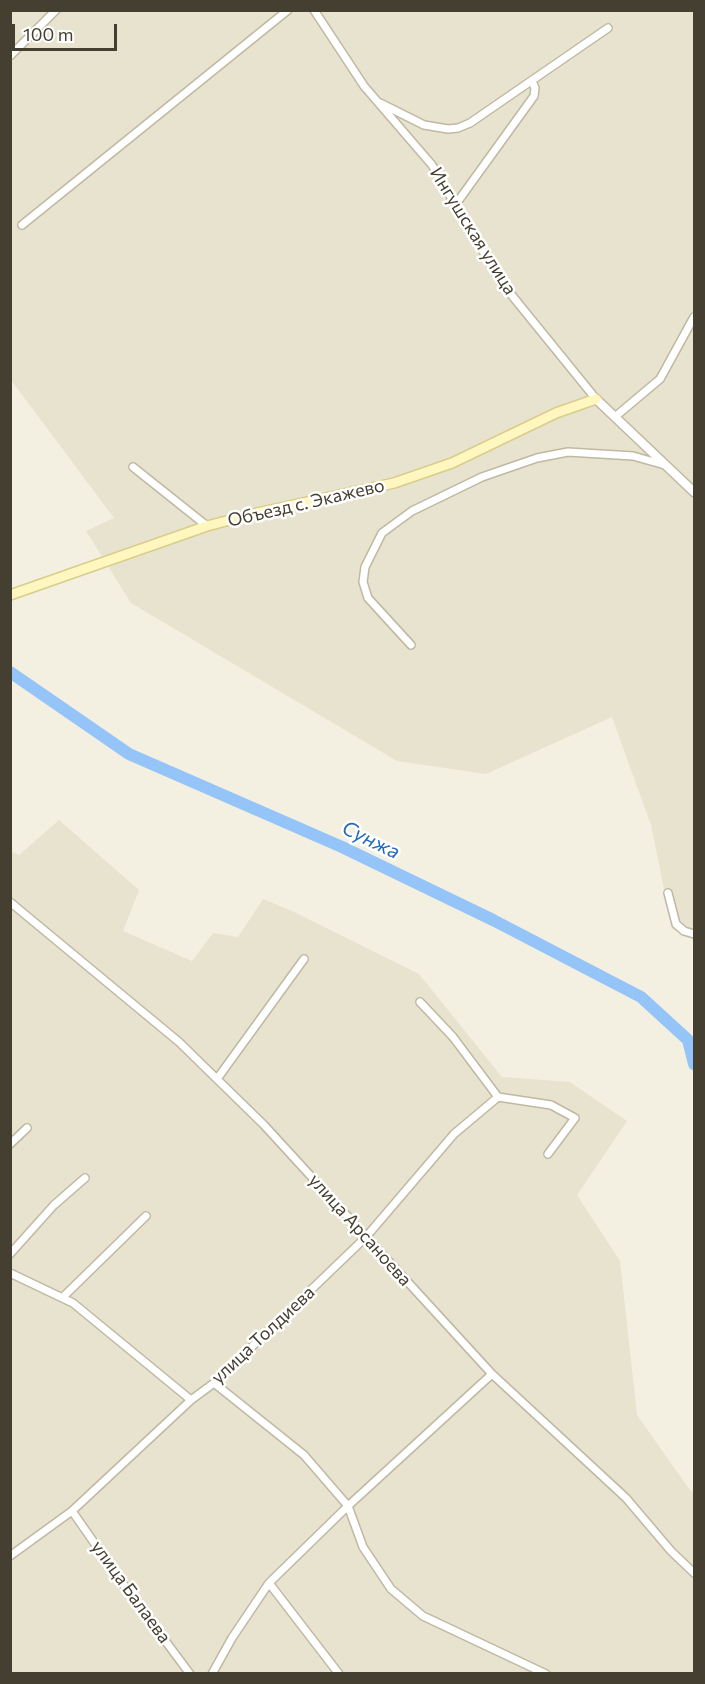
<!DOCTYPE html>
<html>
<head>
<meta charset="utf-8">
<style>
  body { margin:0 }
  #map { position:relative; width:705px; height:1684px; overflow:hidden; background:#f3f0e1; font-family:Commissioner,sans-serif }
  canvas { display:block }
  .frame { position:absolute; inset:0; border:12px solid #453f31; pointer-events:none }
  .scale { position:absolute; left:12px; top:24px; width:105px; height:27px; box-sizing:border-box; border:3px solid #453f31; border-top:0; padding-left:8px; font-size:18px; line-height:21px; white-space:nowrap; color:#453f31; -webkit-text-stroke:4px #fff; paint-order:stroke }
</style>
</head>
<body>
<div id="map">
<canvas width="705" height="1684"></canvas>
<div class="frame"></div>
<div class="scale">100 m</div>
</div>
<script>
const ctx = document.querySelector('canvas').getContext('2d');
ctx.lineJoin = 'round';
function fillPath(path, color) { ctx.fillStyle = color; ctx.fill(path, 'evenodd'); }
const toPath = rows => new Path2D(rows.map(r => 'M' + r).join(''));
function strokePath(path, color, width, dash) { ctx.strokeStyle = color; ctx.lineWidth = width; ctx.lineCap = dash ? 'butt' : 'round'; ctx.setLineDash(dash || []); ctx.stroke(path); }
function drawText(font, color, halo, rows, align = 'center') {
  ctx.font = font + ' Commissioner,sans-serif'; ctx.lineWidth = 5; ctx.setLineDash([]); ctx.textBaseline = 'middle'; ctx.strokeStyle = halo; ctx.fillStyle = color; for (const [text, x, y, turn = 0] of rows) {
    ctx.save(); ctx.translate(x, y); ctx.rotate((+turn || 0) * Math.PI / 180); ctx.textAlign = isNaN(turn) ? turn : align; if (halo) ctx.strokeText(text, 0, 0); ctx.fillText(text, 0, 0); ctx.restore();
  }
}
fillPath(toPath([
  [11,11,694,11,694,940,672,929,651,825,612,717,486,774,397,761,131,603,86,531,114,518,11,380],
  [59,820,139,890,123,931,192,961,213,933,238,937,263,899,292,911,419,974,502,1077,570,1082,627,1121,577,1195,620,1261,637,1415,687,1486,694,1494,694,1673,11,1673,10,851,19,855]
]), '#e8e3ce');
strokePath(toPath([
  [10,672,129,754,342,847,493,920,641,997,688,1040,694,1064]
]), '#95c4f8', 12);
const minor = toPath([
  [314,10,364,86,432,165,501,282,596,399],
  [10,56,56,10],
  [380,103,424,125,448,129,458,128,470,123,608,28],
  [456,204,534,96,535,88,532,81],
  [22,225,288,10],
  [616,416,660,379,694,317],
  [133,467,207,526],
  [411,645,368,598,363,582,365,567,382,533,412,511,482,477,537,458,568,452,633,456,665,465],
  [668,893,676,924,684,931,694,934],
  [10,902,179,1042,264,1125,492,1374,626,1498,671,1551,694,1573],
  [420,1002,453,1037,498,1097,551,1105,575,1118,548,1154],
  [217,1079,304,959],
  [10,1144,27,1128],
  [10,1254,54,1205,85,1178],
  [10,1273,73,1303,191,1400],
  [63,1297,146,1216],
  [214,1383,304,1455,348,1506,363,1547,391,1589,423,1616,546,1674],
  [72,1511,123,1584,190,1674],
  [10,1556,72,1511,191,1400,214,1383,366,1237,454,1134,498,1097],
  [269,1583,339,1674],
  [212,1674,232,1638,269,1583,348,1506,492,1374]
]);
const tertiary = toPath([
  [596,399,694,492]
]);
const secondary = toPath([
  [10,595,207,526,257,513,394,483,452,463,556,413,596,399]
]);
strokePath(minor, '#bfb9a3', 10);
strokePath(tertiary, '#bfb9a3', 11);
strokePath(secondary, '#d8cd8b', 12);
strokePath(minor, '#fff', 7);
strokePath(tertiary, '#fff', 8);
strokePath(secondary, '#fff7bf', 9);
drawText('18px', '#453f31', '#fff', [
  ["Ингушская улица",473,231,58],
  ["Объезд с. Экажево",306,503,-13],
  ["улица Арсаноева",360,1230,48],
  ["улица Толдиева",263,1335,-43],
  ["улица Балаева",131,1592,54]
]);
drawText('italic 20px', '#2068bb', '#fff', [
  ["Сунжа",371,840,26]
]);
</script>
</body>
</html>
